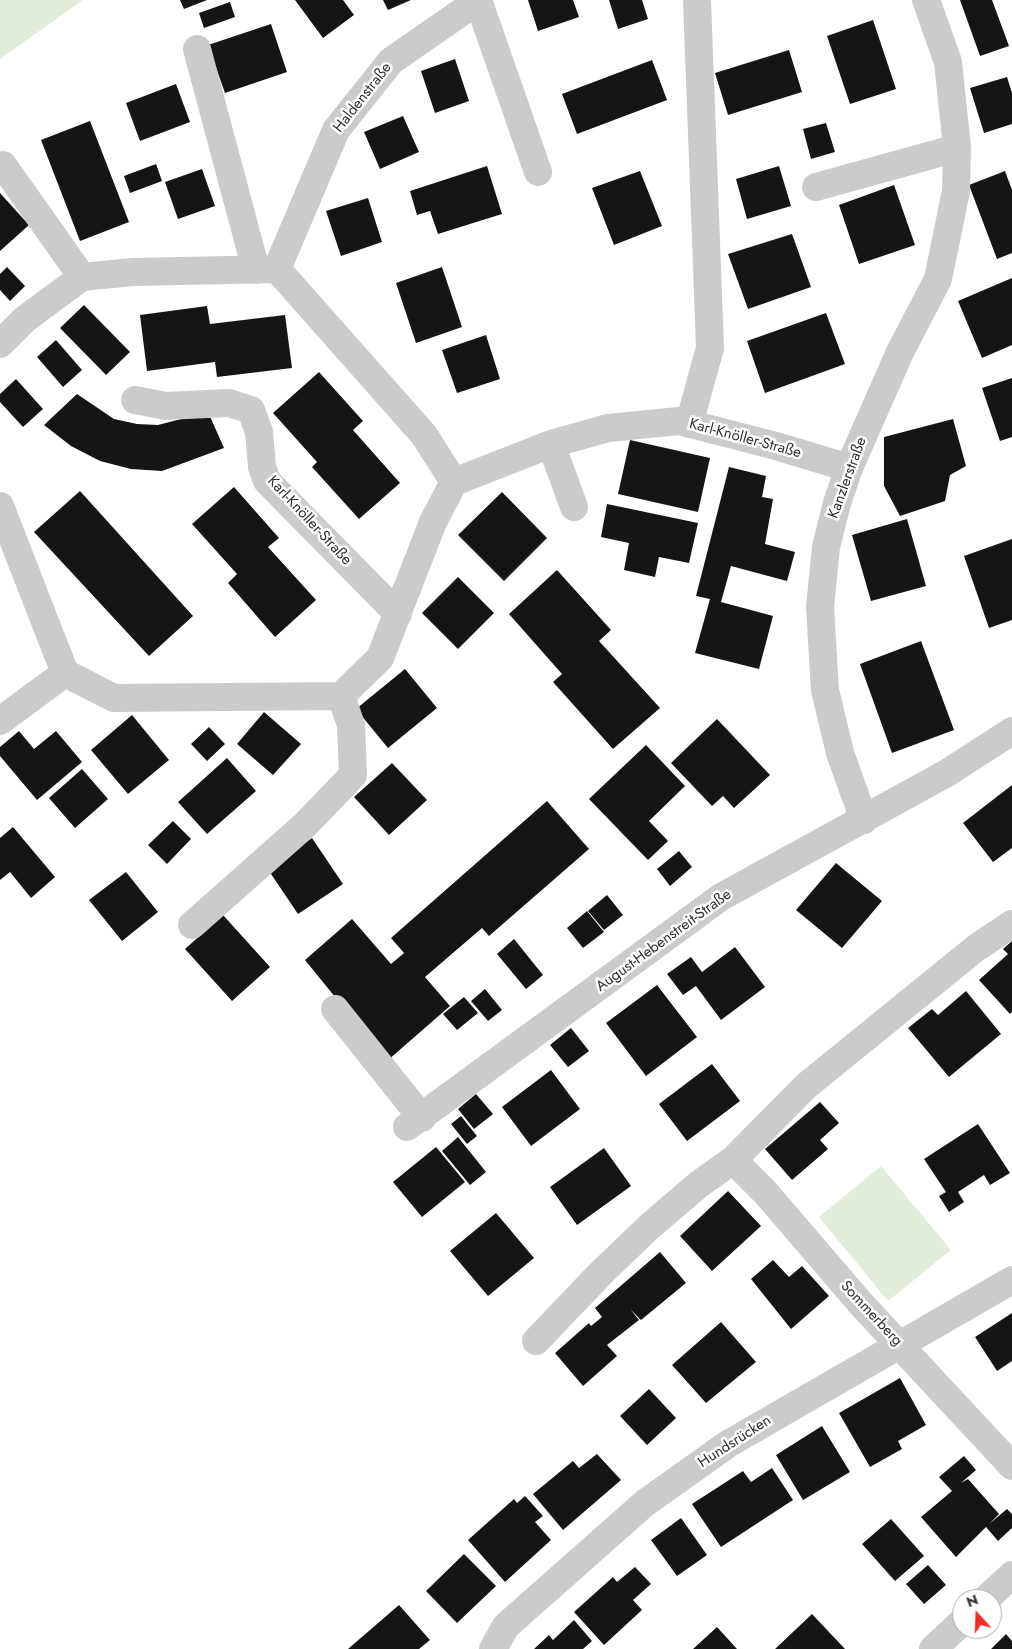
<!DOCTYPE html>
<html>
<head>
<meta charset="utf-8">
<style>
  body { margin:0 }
  #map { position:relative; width:1012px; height:1649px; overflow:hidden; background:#fff; font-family:Jost,sans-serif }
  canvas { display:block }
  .north { position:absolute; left:952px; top:1589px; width:50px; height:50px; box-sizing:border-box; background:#fff; border:1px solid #ababab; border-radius:50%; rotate:340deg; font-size:14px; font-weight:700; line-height:20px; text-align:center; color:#2e2e2e }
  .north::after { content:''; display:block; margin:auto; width:18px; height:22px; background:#ee2e27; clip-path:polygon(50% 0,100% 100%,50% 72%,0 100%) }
</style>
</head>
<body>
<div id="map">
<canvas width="1012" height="1649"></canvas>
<div class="north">N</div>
</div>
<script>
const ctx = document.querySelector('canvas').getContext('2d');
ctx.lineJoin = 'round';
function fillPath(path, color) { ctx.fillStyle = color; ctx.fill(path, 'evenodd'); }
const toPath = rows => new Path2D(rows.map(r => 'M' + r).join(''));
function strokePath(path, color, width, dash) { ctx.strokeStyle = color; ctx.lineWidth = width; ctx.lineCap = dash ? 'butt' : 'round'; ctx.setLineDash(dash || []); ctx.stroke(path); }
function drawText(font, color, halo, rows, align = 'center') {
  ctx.font = font + ' Jost,sans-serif'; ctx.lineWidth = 5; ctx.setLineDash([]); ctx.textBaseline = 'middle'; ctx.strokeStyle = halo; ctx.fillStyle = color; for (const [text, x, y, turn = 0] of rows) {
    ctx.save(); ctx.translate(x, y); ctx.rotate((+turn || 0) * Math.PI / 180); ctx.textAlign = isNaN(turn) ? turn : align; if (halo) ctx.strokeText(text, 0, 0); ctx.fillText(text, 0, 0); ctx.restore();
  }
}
fillPath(toPath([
  [0,0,83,0,0,59],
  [881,1166,951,1250,888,1301,819,1217]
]), '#e2ecdb');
fillPath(toPath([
  [180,0,207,0,184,9],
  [295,0,343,0,354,15,323,38],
  [383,0,411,0,388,10],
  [528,0,573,0,579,17,538,31],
  [609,0,642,0,648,19,618,29],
  [960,0,992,0,1009,46,980,56],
  [230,2,235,17,204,28,199,13],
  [873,20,896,89,850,104,827,36],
  [271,24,287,72,225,93,208,45],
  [789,50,802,92,728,115,715,73],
  [455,59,469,101,435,113,421,71],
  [652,60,667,100,577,134,562,94],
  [1007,77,1012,93,1012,124,984,133,970,88],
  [176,84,190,122,140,141,126,103],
  [403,116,419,152,380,169,364,132],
  [90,121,129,222,80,241,41,140],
  [826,123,835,152,811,159,803,129],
  [156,164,162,181,130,193,124,176],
  [487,166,502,214,438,234,430,211,417,215,410,191],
  [779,166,791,206,747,219,736,179],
  [202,169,215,206,178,219,165,182],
  [640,171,662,226,614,245,592,188],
  [1005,171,1012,190,1012,253,997,259,969,185],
  [894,185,915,245,859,264,839,205],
  [0,193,29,225,0,251],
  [368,198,382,242,341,256,326,211],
  [792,234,811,287,748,309,728,254],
  [7,267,25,286,10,301,0,290,0,274],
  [442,267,462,327,416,343,396,283],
  [1012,278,1012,345,982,358,958,301],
  [84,305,130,352,106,375,60,328],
  [207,306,210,324,285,315,292,368,217,377,215,362,147,371,140,315],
  [826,313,845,364,765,393,747,341],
  [486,335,500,379,457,393,442,350],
  [56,340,82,370,63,387,37,357],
  [319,372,363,421,353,430,400,483,359,519,312,467,317,462,273,413],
  [1012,378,1012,437,1000,441,982,388],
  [16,379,43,409,23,427,0,402,0,394],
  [77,394,114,419,137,424,158,425,208,412,224,448,162,471,131,469,100,461,71,446,44,425],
  [953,419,966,466,950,475,945,501,900,516,884,486,884,437],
  [630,440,710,458,698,512,618,494],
  [729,467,766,476,762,497,773,499,765,544,795,552,787,581,731,566,721,602,773,616,759,669,695,653,710,599,696,596],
  [234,487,279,538,268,547,316,600,275,637,228,583,237,574,192,524],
  [80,491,193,616,149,656,34,532],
  [502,492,547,538,504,581,458,535],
  [607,504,698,523,689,563,659,557,655,577,624,570,629,543,601,537],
  [907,519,926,586,871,601,852,535],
  [1012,539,1012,620,989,628,964,556],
  [557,570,611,630,599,641,660,708,613,749,553,682,562,674,509,614],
  [458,577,494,613,458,649,422,613],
  [921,641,954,730,892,753,860,664],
  [405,669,437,708,388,748,356,709],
  [264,712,301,744,273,775,237,744],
  [132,715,169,760,128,794,91,750],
  [717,719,770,775,734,808,723,796,712,806,671,763],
  [209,727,225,744,207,761,191,744],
  [19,731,34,749,56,731,82,762,37,800,0,756,0,747],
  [646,745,685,786,649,821,668,841,648,860,589,799],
  [227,758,256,791,207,834,178,802],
  [392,763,427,800,389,835,354,797],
  [82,769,108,799,75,828,49,798],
  [1012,785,1012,848,993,862,963,823],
  [547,801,589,849,489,936,482,928,425,977,450,1006,387,1061,305,960,352,919,391,964,404,953,391,938],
  [173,821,191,839,167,864,148,845],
  [13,827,55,877,31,898,10,872,0,880,0,838],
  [312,838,343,884,298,914,267,868],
  [679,851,692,867,670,886,657,869],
  [836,863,882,901,842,948,796,910],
  [126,872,158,912,122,941,89,900],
  [607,895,623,915,604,930,588,911],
  [587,911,604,932,583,948,567,928],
  [223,915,270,967,232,1001,185,949],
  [514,939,543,975,526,989,497,954],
  [1012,941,1012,1012,1010,1014,979,980,1008,954,1003,949],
  [735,947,765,987,721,1020,696,986,683,995,667,974,691,957,702,972],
  [657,985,697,1037,646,1076,606,1023],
  [485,989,502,1010,488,1021,471,1001],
  [966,991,1001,1034,949,1077,908,1028,932,1009,938,1015],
  [464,997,478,1013,457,1030,443,1014],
  [571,1028,589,1051,568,1067,550,1045],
  [712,1064,740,1101,687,1141,659,1104],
  [551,1070,580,1109,531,1146,502,1107],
  [476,1094,493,1114,474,1129,458,1109],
  [820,1102,839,1123,820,1140,828,1149,792,1180,765,1149],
  [461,1116,477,1136,467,1144,451,1124],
  [978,1124,1010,1173,990,1185,984,1175,958,1192,964,1202,949,1212,939,1196,946,1192,924,1159],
  [458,1137,486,1172,470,1185,442,1151],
  [436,1147,465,1182,422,1217,393,1182],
  [604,1148,631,1186,577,1225,550,1187],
  [728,1191,761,1226,712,1271,680,1236],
  [496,1213,534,1258,488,1296,450,1251],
  [660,1252,686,1283,641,1320,630,1309,639,1320,607,1345,617,1356,583,1386,555,1353,589,1323,591,1326,602,1317,595,1308],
  [773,1260,789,1277,802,1266,829,1296,791,1329,751,1279],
  [1012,1313,1012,1361,997,1371,975,1337],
  [721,1322,756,1362,706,1403,672,1365],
  [900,1378,926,1425,898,1441,902,1449,870,1467,839,1413],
  [649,1389,676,1418,647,1445,620,1416],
  [822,1426,850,1472,803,1500,776,1455],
  [597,1454,621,1480,563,1530,533,1494,573,1461,579,1468],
  [964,1456,976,1470,961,1483,968,1479,999,1514,989,1524,1007,1509,1012,1514,1012,1528,998,1541,986,1527,956,1557,921,1517,952,1491,939,1477],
  [772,1468,793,1500,721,1547,692,1504,743,1471,751,1482],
  [525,1496,543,1516,535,1522,551,1540,505,1582,468,1540,514,1499,517,1503],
  [681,1518,707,1555,677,1576,651,1540],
  [891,1519,924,1556,895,1581,862,1544],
  [464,1554,496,1586,457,1623,426,1591],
  [928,1565,946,1585,924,1604,906,1584],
  [635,1567,651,1584,633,1600,642,1610,604,1645,574,1612,613,1577,617,1582],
  [399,1605,430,1640,419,1649,348,1649],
  [812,1614,845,1649,775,1649],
  [574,1620,592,1641,583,1649,534,1649,549,1635,553,1640],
  [717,1627,737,1649,693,1649],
  [1006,1634,1012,1641,1012,1649,991,1649]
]), '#151515');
strokePath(toPath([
  [478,0,538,172],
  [197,49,256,270],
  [3,165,82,277],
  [816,187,957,148],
  [277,269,424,435,454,482],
  [0,344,25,319,82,277,133,272,277,269,336,130,391,61,479,0],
  [135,400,166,406,229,403,251,410,259,432,262,467,267,481,398,614],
  [689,424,710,348,697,0],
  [551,444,574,507],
  [0,506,65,673,114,698,341,696,380,658,433,522,454,482,551,444,608,428,679,421,776,446,849,468],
  [0,721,65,673],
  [864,820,840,753,825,690,820,607,826,547,837,503,849,468,900,352,938,279,956,191,957,148,948,62,926,0],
  [192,925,305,825,353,775,351,725,341,696],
  [335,1009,422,1118],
  [407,1127,721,897,947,773,1012,731],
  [733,1160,765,1192,862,1305,1012,1466],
  [536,1341,600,1274,649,1227,698,1185,733,1160,806,1086,976,948,1012,924],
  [986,1599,1012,1575],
  [493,1649,506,1626,645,1503,728,1444,1012,1280],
  [933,1649,962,1622]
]), '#cbcbcb', 28);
drawText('15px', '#2e2e2e', '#fff', [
  ["Haldenstraße",363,98,-52],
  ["Karl-Knöller-Straße",745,439,15],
  ["Kanzlerstraße",848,478,-70],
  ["Karl-Knöller-Straße",309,521,47],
  ["August-Hebenstreit-Straße",664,941,-36],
  ["Sommerberg",871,1314,47],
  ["Hundsrücken",735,1442,-33]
]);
</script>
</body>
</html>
